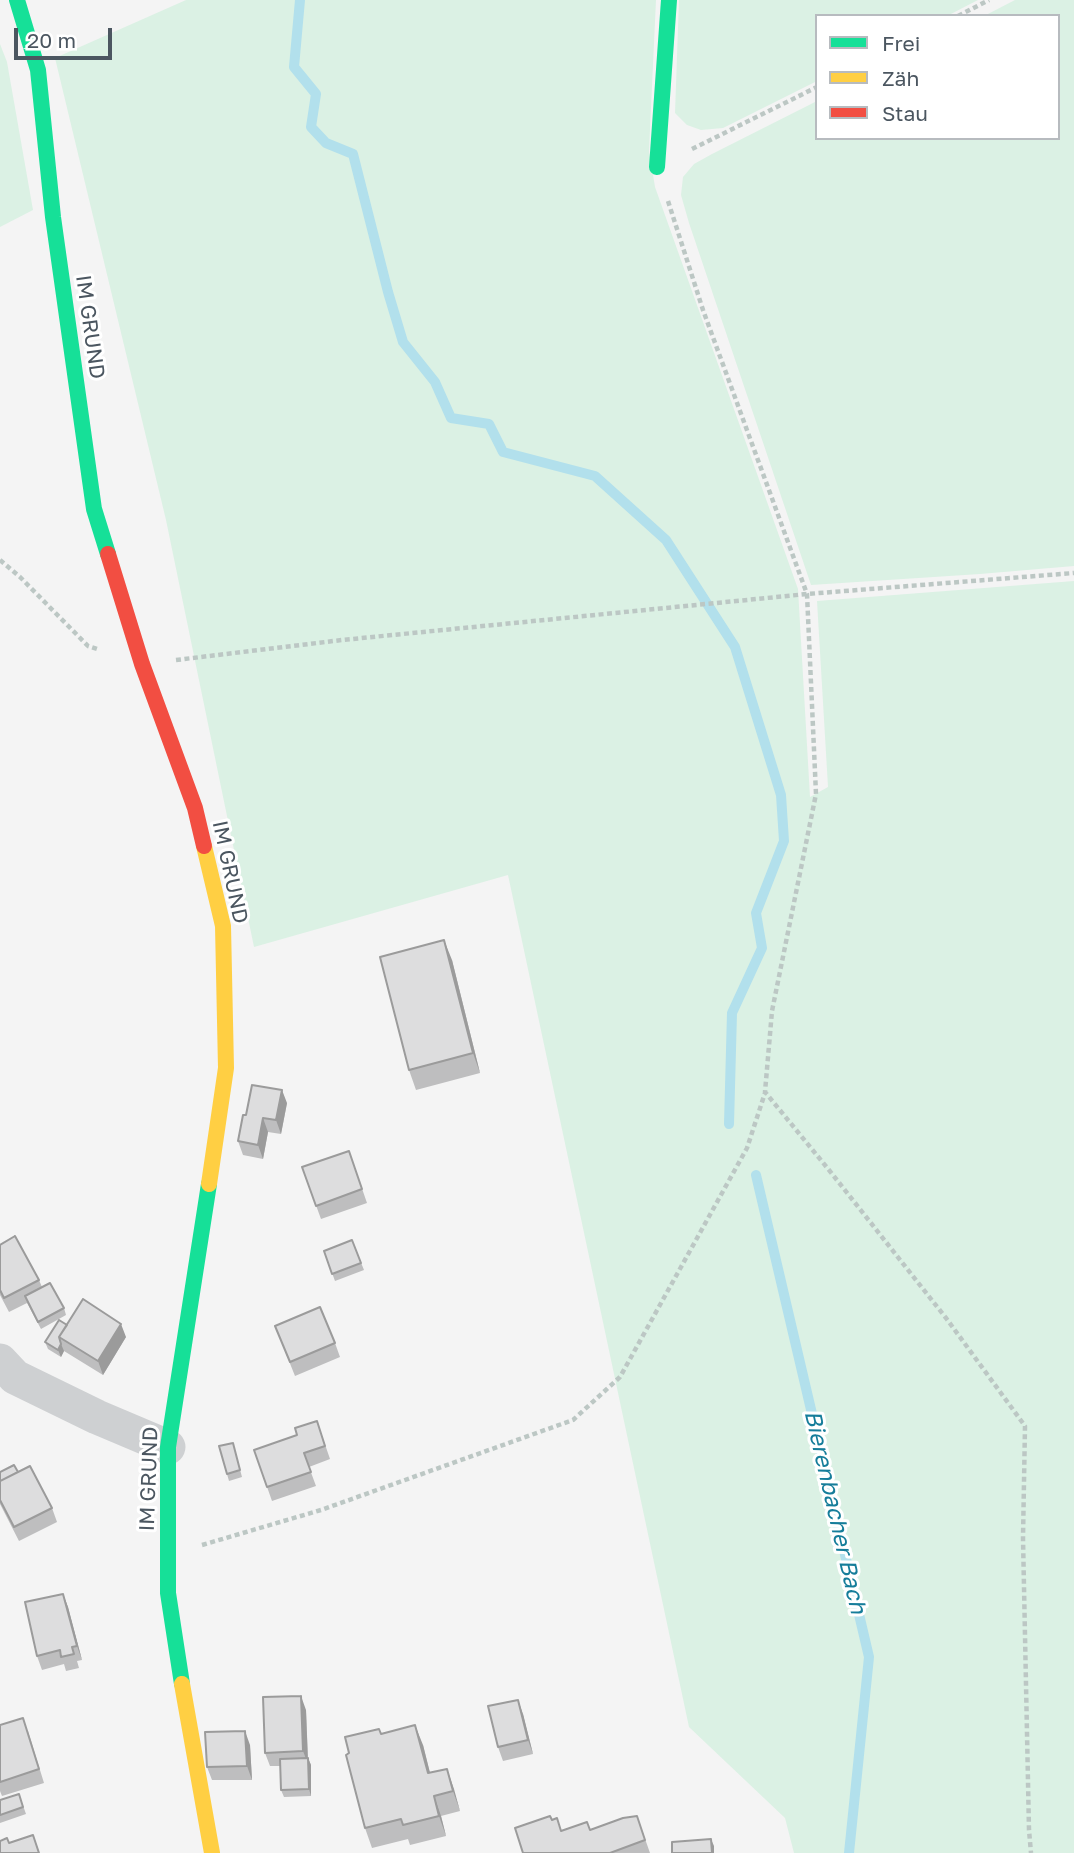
<!DOCTYPE html>
<html>
<head>
<meta charset="utf-8">
<style>
  body { margin:0 }
  #map { position:relative; width:1074px; height:1853px; overflow:hidden; background:#f4f4f4; font-family:"Golos Text",sans-serif }
  canvas { display:block }
  .legend { position:absolute; left:815px; top:14px; width:245px; height:126px; box-sizing:border-box; background:#fff; border:2px solid #b7bbbf; margin:0; padding:9px 12px; list-style:none; font-size:21px; color:#4b5660 }
  .legend li { display:flex; align-items:center; gap:14px; height:35px }
  .legend b { width:35px; border:2px solid #b7bbbf }
  .scale { position:absolute; left:14px; top:28px; width:98px; height:32px; box-sizing:border-box; border:4px solid #4b5660; border-top:0; padding-left:9px; font-size:21px; line-height:24px; white-space:nowrap; color:#4b5660; -webkit-text-stroke:5px #fff; paint-order:stroke }
</style>
</head>
<body>
<div id="map">
<canvas width="1074" height="1853"></canvas>
<ul class="legend">
<li><b style="height:9px;background:#16e098"></b>Frei</li>
<li><b style="height:9px;background:#ffcf43"></b>Zäh</li>
<li><b style="height:9px;background:#f24e42"></b>Stau</li>
</ul>
<div class="scale">20 m</div>
</div>
<script>
const ctx = document.querySelector('canvas').getContext('2d');
ctx.lineJoin = 'round';
function fillPath(path, color) { ctx.fillStyle = color; ctx.fill(path, 'evenodd'); }
const toPath = rows => new Path2D(rows.map(r => 'M' + r).join(''));
function strokePath(path, color, width, dash) { ctx.strokeStyle = color; ctx.lineWidth = width; ctx.lineCap = dash ? 'butt' : 'round'; ctx.setLineDash(dash || []); ctx.stroke(path); }
function drawText(font, color, halo, rows, align = 'center') {
  ctx.font = font + ' "Golos Text",sans-serif'; ctx.lineWidth = 6; ctx.setLineDash([]); ctx.textBaseline = 'middle'; ctx.strokeStyle = halo; ctx.fillStyle = color; for (const [text, x, y, turn = 0] of rows) {
    ctx.save(); ctx.translate(x, y); ctx.rotate((+turn || 0) * Math.PI / 180); ctx.textAlign = isNaN(turn) ? turn : align; if (halo) ctx.strokeText(text, 0, 0); ctx.fillText(text, 0, 0); ctx.restore();
  }
}
fillPath(toPath([
  [186,0,656,0,649,151,655,187,798,589,810,797,828,787,817,601,1074,581,1074,1853,794,1853,785,1818,689,1727,508,875,254,947,166,520,55,58],
  [679,0,978,0,947,16,817,16,817,81,723,128,701,130,687,125,675,113],
  [1015,0,1074,0,1074,566,980,574,811,585,689,223,681,195,683,177,694,164,712,154,817,101,817,138,1058,138,1058,16,984,16],
  [0,44,7,62,33,210,0,227]
]), '#dbf1e4');
strokePath(toPath([
  [300,0,294,67,316,94,311,127,326,143,353,154,388,292,403,342,435,382,451,418,489,424,503,452,595,476,666,540,735,647,781,795,784,841,756,913,762,948,732,1013,729,1124],
  [756,1175,869,1657,849,1853]
]), '#b2e0ec', 10);
strokePath(toPath([
  [958,16,989,0],
  [692,149,817,87],
  [668,201,703,310,807,594,816,794,772,1011,765,1092,829,1170,946,1318,1025,1426,1023,1538,1029,1830,1031,1853],
  [0,560,20,577,88,646,100,650],
  [176,660,342,640,807,594,1074,573],
  [202,1545,321,1510,573,1420,620,1377,747,1148,765,1093]
]), '#bcc7c4', 4.5, [5, 3.5]);
strokePath(toPath([
  [0,1361,15,1377,97,1417,168,1447]
]), '#ced0d2', 35);
strokePath(toPath([
  [17,0,38,70,53,217,94,509,108,554],
  [657,167,669,0],
  [182,1684,168,1593,168,1447,209,1184]
]), '#16e098', 16);
strokePath(toPath([
  [204,846,223,926,226,1068,209,1184],
  [182,1684,212,1853]
]), '#ffcf43', 16);
strokePath(toPath([
  [108,554,142,664,195,808,204,846]
]), '#f24e42', 16);
fillPath(toPath([
  [452,960,480,1073,416,1090,409,1070],
  [287,1103,281,1134,268,1132,263,1159,243,1155,238,1141,246,1115],
  [349,1151,367,1203,321,1219,302,1167],
  [352,1240,364,1270,335,1281,324,1251],
  [0,1245,39,1280,42,1287,64,1308,66,1315,41,1329,27,1303,9,1312,0,1295],
  [67,1325,126,1337,103,1375,64,1351,61,1357,48,1349,45,1342],
  [275,1326,335,1343,340,1357,295,1376],
  [317,1421,330,1459,309,1467,316,1486,272,1501,254,1450,297,1435],
  [233,1443,242,1477,229,1481,227,1474],
  [0,1472,18,1472,52,1508,57,1522,19,1541,0,1504],
  [63,1594,68,1607,82,1660,77,1661,79,1668,66,1671,64,1664,42,1670,37,1656],
  [306,1710,308,1758,311,1765,311,1796,284,1797,281,1790,280,1766,270,1766,265,1753],
  [523,1714,533,1754,503,1761,498,1747],
  [0,1725,28,1731,44,1783,2,1796,0,1791],
  [381,1734,423,1745,430,1773,447,1769,460,1811,441,1816,446,1836,410,1845,408,1839,372,1848,365,1828],
  [250,1745,252,1780,212,1780,207,1767],
  [19,1794,26,1814,0,1823,0,1800],
  [637,1816,650,1853,523,1853,552,1820,561,1831,590,1830]
]), '#bebebf');
fillPath(toPath([
  [444,940,452,960,480,1073,473,1053],
  [282,1090,287,1103,281,1134,276,1120],
  [263,1118,268,1132,263,1159,258,1145],
  [121,1324,126,1337,103,1375,98,1361],
  [61,1344,64,1351,61,1357,58,1350],
  [63,1594,68,1607,82,1660,77,1646],
  [301,1696,306,1710,308,1764,303,1751],
  [518,1700,523,1714,533,1754,528,1740],
  [415,1725,423,1745,435,1793,428,1773],
  [245,1731,250,1745,252,1780,247,1766],
  [308,1758,311,1765,311,1796,309,1789],
  [447,1769,454,1789,460,1811,453,1791],
  [434,1796,441,1816,446,1836,439,1816],
  [711,1839,714,1846,714,1853,712,1853]
]), '#9b9b9b');
const building = toPath([
  [444,940,473,1053,409,1070,380,957,444,940],
  [252,1085,282,1090,276,1120,263,1118,258,1145,238,1141,243,1115,246,1115,252,1085],
  [349,1151,362,1189,316,1206,302,1167,349,1151],
  [15,1236,39,1280,4,1298,0,1290,0,1245,15,1236],
  [352,1240,361,1263,332,1274,324,1251,352,1240],
  [50,1283,64,1308,38,1322,25,1296,50,1283],
  [83,1299,121,1324,98,1361,59,1337,83,1299],
  [320,1307,335,1343,290,1362,275,1326,320,1307],
  [59,1320,67,1325,59,1337,61,1344,58,1350,45,1342,59,1320],
  [317,1421,325,1446,304,1453,311,1472,267,1487,254,1450,297,1435,295,1428,317,1421],
  [233,1443,240,1470,227,1474,219,1446,233,1443],
  [14,1465,18,1472,0,1481,0,1472,14,1465],
  [30,1466,52,1508,14,1527,0,1500,0,1481,30,1466],
  [63,1594,77,1646,72,1647,74,1654,61,1657,60,1650,37,1656,25,1602,63,1594],
  [301,1696,303,1751,265,1753,263,1697,301,1696],
  [518,1700,528,1740,498,1747,488,1706,518,1700],
  [23,1718,39,1769,0,1782,0,1725,23,1718],
  [415,1725,428,1773,447,1769,453,1791,434,1796,439,1816,403,1825,401,1819,365,1828,346,1755,349,1753,345,1737,379,1729,381,1734,415,1725],
  [245,1731,247,1766,207,1767,205,1732,245,1731],
  [308,1758,309,1789,281,1790,280,1759,308,1758],
  [19,1794,23,1807,0,1815,0,1800,19,1794],
  [550,1816,552,1820,557,1818,561,1831,587,1822,590,1830,623,1818,637,1816,645,1840,610,1853,523,1853,515,1828,550,1816],
  [33,1835,39,1853,0,1853,0,1841,7,1838,9,1843,33,1835],
  [711,1839,712,1853,672,1853,672,1842,711,1839]
]);
fillPath(building, '#ddddde');
strokePath(building, '#9b9b9b', 2);
drawText('21px', '#4b5660', '#fff', [
  ["IM GRUND",90,327,82],
  ["IM GRUND",230,872,78],
  ["IM GRUND",149,1479,-88]
]);
drawText('italic 23px', '#157d9a', '#fff', [
  ["Bierenbacher Bach",835,1512,77]
]);
</script>
</body>
</html>
